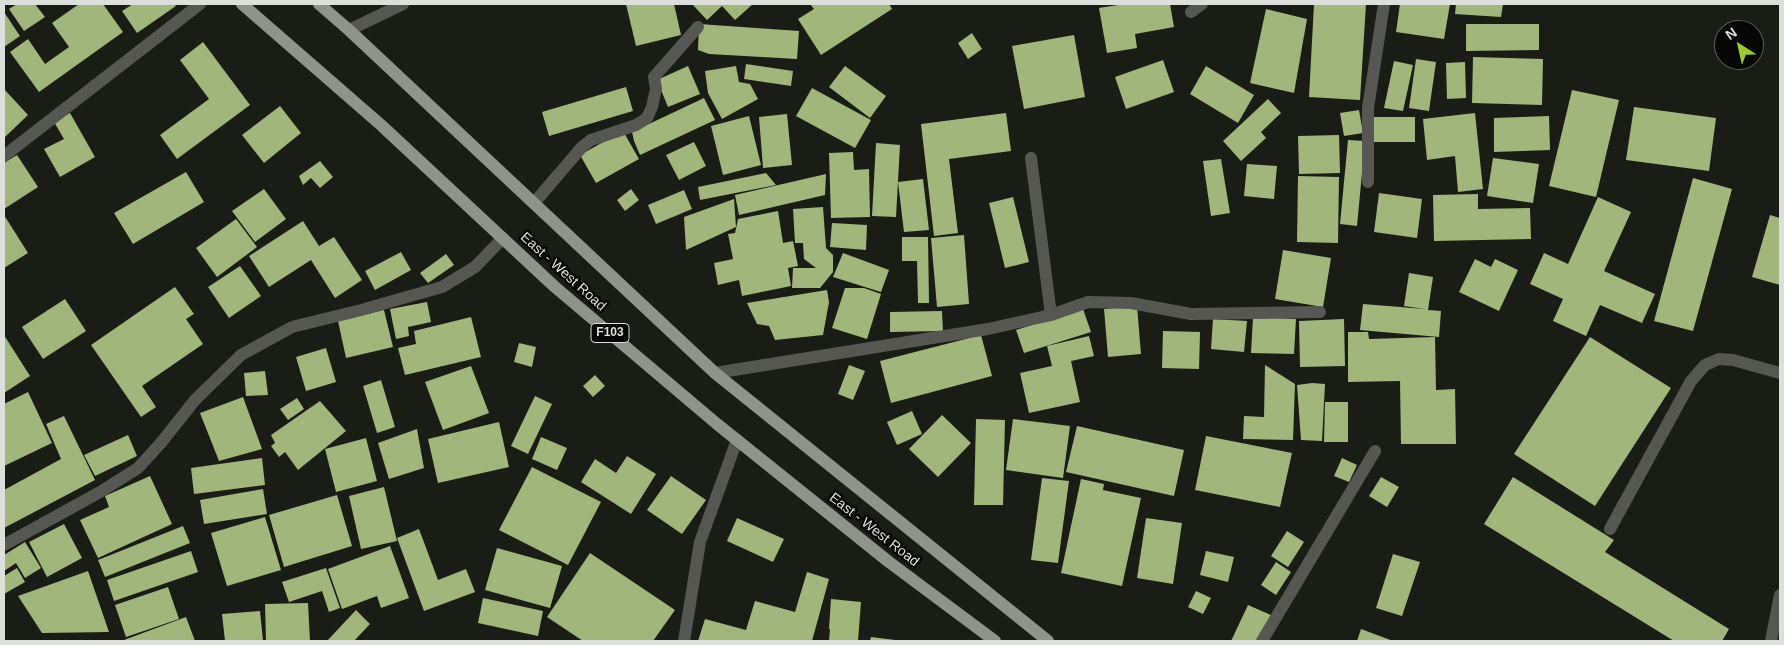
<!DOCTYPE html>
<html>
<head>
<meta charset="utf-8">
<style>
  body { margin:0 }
  #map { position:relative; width:1784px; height:645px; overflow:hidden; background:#1a1d15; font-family:Helvetica,sans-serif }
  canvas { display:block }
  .frame { position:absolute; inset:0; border:5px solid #dddfda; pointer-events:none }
  .north { position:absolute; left:1714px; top:20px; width:50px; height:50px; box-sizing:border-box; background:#060705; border:1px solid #5c5d5a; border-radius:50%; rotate:325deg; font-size:14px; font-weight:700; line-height:20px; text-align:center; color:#dddfda }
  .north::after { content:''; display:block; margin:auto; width:18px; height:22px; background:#9cca31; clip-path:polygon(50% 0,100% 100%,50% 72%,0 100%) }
</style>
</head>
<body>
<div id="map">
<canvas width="1784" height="645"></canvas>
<div class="frame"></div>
<div class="north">N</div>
</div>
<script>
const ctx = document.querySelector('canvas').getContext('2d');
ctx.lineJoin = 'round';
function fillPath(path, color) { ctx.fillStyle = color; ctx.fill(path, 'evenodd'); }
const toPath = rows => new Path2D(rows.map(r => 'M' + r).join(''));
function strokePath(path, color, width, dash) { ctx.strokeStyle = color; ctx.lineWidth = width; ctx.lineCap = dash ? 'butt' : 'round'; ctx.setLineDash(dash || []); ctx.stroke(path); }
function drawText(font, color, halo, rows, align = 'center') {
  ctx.font = font + ' Helvetica,sans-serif'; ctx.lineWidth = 5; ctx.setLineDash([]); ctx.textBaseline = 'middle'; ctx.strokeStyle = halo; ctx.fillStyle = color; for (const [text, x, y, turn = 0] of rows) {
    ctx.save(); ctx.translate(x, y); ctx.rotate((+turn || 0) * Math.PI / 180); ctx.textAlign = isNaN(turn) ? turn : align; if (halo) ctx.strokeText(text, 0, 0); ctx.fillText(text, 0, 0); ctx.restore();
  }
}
fillPath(toPath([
  [17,4,35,4,45,17,24,31,9,9],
  [79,4,103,4,123,32,39,92,10,52,28,39,45,64,69,47,52,23],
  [133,4,174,4,176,6,137,33,122,11],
  [626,4,674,4,681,35,636,46],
  [692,4,753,4,735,20,722,6,707,20],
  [810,4,889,4,892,9,821,55,798,19,814,9],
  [1124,4,1170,4,1174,27,1135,34,1137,48,1107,53,1099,8],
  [1314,4,1366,4,1360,100,1309,97],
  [1400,4,1450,4,1444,39,1396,32],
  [1456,4,1503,4,1501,17,1455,14],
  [1266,9,1307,19,1294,93,1250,83],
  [4,12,20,36,4,47],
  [699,24,799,31,797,59,709,54,698,50],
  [1466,24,1539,24,1539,50,1466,51],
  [972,33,982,49,968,59,958,43],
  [1074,35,1085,97,1024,109,1012,46],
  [203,42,250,105,177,159,160,135,209,99,180,60],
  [1473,57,1543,59,1542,105,1472,103],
  [1416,59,1436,62,1429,111,1409,108],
  [1163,60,1174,92,1126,109,1115,77],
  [1394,61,1413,65,1403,111,1384,108],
  [1465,62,1466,98,1447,99,1446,63],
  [746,64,793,71,791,86,744,79],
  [688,66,700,94,668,107,657,80],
  [736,66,739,82,750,84,758,99,722,119,708,93,705,71],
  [845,66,886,96,870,118,829,87],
  [1206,66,1254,95,1238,123,1190,94],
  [626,87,633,111,549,136,542,112],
  [812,88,871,120,855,148,796,116],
  [4,89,28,115,4,138],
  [1572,90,1619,100,1596,197,1549,186],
  [704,98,715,120,640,155,634,141,632,132],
  [1268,99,1281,113,1261,132,1266,138,1241,161,1223,141],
  [280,106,301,133,264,163,242,135],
  [1634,107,1716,118,1709,171,1626,160],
  [1359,110,1363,133,1344,136,1340,113],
  [70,113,95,157,60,177,44,149,64,139,54,122],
  [1006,113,1011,151,949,159,958,233,934,236,921,124],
  [1475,113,1483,189,1458,192,1455,156,1427,160,1423,119],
  [787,114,792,165,763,168,759,117],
  [749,116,761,165,723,175,711,126],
  [1549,116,1550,150,1494,152,1494,118],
  [1371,117,1415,117,1415,142,1371,142],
  [623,131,639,159,596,183,580,155],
  [1339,135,1340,173,1299,174,1298,136],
  [1348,140,1365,141,1357,226,1340,224],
  [694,142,706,166,679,180,666,155],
  [876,143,900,145,896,217,872,216],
  [853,152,854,170,869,169,870,217,831,218,829,153],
  [17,155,38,187,4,209,4,163],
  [1493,158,1539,164,1533,203,1487,196],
  [1221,159,1230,213,1211,216,1203,161],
  [320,161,333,177,320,188,311,178,303,185,299,176],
  [1247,164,1277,166,1274,199,1244,196],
  [186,172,204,202,133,244,114,213],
  [766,173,776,185,700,200,698,187],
  [826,174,825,195,739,215,735,195],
  [1298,176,1339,177,1338,243,1297,242],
  [1693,178,1732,189,1693,331,1654,321],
  [923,179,929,230,904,232,898,182],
  [264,189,286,219,255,242,232,211],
  [631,189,639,200,625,211,617,200],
  [684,190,692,209,656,224,648,205],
  [1379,193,1422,199,1417,238,1374,232],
  [1478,194,1478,209,1530,208,1531,239,1434,241,1433,195],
  [1013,197,1029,262,1005,268,989,203],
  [1598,197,1631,212,1604,271,1655,294,1642,323,1600,305,1586,336,1553,321,1563,299,1530,284,1544,253,1568,264],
  [734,199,736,227,686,250,684,217],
  [823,207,826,248,833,255,833,272,820,288,792,288,793,268,816,268,804,259,803,243,795,243,793,209],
  [778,211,783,243,793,241,798,266,788,268,791,286,742,296,739,280,718,285,714,263,733,259,728,234,735,233,738,219],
  [4,215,28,253,4,268],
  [1770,215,1780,218,1780,285,1752,277],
  [236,219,257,247,217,277,196,248],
  [303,221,319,246,334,237,362,280,335,298,311,260,269,287,249,256],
  [832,223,867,225,866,250,830,247],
  [964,235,969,304,937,307,931,238],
  [902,237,928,237,929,303,918,303,917,261,902,261],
  [1283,250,1331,258,1323,307,1275,299],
  [401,252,411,270,375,290,365,271],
  [843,253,889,270,881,292,833,277],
  [446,254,454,265,428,283,420,273],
  [1475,259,1491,267,1495,259,1518,270,1499,311,1459,292],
  [240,266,261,296,229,318,208,287],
  [1409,273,1433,277,1428,310,1441,311,1439,337,1360,330,1363,304,1425,309,1404,306],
  [175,287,194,314,186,319,203,344,142,386,156,407,141,417,91,345],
  [845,288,864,288,881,294,867,339,832,328],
  [827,290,829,302,823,335,775,340,769,326,757,324,747,303],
  [65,299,86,331,43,359,22,327],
  [427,302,431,322,408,327,409,336,396,339,390,309],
  [1137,306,1141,354,1108,357,1104,309],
  [1083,309,1091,332,1024,353,1016,330],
  [384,310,393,347,346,358,338,321],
  [942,311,943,331,890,332,890,312],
  [471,317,481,357,405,375,398,348,416,344,414,331],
  [1253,317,1296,319,1294,354,1251,353],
  [1213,319,1247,321,1244,352,1211,349],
  [1344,319,1345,366,1300,367,1299,321],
  [1163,331,1200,332,1199,369,1162,368],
  [1348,332,1368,332,1369,339,1435,337,1436,390,1455,389,1456,444,1401,444,1400,381,1348,382],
  [4,335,30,376,4,393],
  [981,335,992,376,891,403,880,361],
  [1089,336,1094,356,1071,361,1080,402,1029,413,1020,373,1052,366,1047,346],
  [1590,337,1671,388,1595,506,1514,454],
  [519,343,536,347,532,367,514,362],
  [326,348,336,382,306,391,296,357],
  [849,365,865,371,853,400,838,394],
  [1265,365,1295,384,1293,440,1243,439,1244,416,1264,417],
  [471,366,489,413,443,430,425,382],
  [265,371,268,395,246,396,244,373],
  [595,375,605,386,593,397,583,386],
  [381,380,395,427,377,433,363,386],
  [1312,383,1325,384,1322,441,1301,440,1297,385],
  [28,392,52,443,4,466,4,404],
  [535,396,552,404,528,454,511,446],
  [243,397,262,449,219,461,200,413],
  [297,398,304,409,288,420,280,409],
  [320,401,346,431,298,470,285,452,279,457,271,446,275,443,271,435],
  [1325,402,1348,402,1348,442,1324,442],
  [912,411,922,434,897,445,887,422],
  [942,415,971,443,938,477,909,449],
  [64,416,95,480,4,528,4,490,61,459,46,424],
  [976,419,1005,420,1003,505,974,505],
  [1013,419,1070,426,1063,478,1006,470],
  [499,422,509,467,438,483,428,439],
  [1077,426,1184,450,1174,496,1066,472],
  [417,429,424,468,389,479,378,443],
  [128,435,137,456,95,476,84,455],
  [1206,436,1292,453,1280,507,1195,490],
  [541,437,567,448,557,470,532,459],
  [366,438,377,481,336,492,325,449],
  [627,456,656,474,631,514,581,482,595,459,616,473],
  [262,458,265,485,194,494,191,468],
  [1342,458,1357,465,1349,482,1334,476],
  [532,467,601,502,568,565,499,530],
  [150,476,172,524,98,558,80,520,109,507,105,496],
  [671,476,706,500,682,534,647,510],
  [1381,477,1399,487,1387,507,1369,496],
  [1513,477,1614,540,1605,552,1729,629,1722,641,1674,641,1484,524],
  [1042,478,1069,481,1058,563,1031,560],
  [1081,479,1104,484,1103,490,1141,498,1122,586,1061,573],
  [384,487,397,541,361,549,349,496],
  [263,489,267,514,204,524,200,500],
  [337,495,352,546,284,567,269,515],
  [265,517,281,570,227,586,211,533],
  [737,518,784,539,773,562,727,541],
  [1146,518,1182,523,1173,584,1137,578],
  [64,524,82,558,47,577,29,542],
  [183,526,190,543,105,577,98,560],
  [419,529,438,580,466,569,475,592,424,611,397,538],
  [1287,531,1304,542,1288,567,1271,556],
  [25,542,41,568,25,578,16,563,4,571,4,555],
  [390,546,409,598,381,608,377,596,342,609,328,569],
  [497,548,562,566,550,608,485,590],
  [191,551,198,572,114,601,107,580],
  [1206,551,1234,557,1228,582,1200,575],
  [590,553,675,610,653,641,583,641,547,617],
  [1393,554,1420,562,1402,616,1376,608],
  [1276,562,1291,572,1276,595,1261,585],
  [17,568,25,582,4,594,4,576],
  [326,568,340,608,329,612,322,591,289,602,282,582],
  [88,571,109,632,42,633,18,596],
  [807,572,829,579,812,641,698,641,705,619,746,630,755,601,795,612],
  [168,587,179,619,126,637,115,605],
  [1196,591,1211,598,1203,614,1188,607],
  [483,598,543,611,538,636,478,623],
  [831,599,861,602,858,641,829,641,830,629,829,629],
  [308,603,310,641,266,641,265,604],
  [1248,605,1271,615,1258,641,1231,641],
  [356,610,370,624,354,641,327,641],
  [260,611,263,641,225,641,222,614],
  [186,617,195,641,125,641,124,640],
  [1361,629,1393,641,1357,641],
  [871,637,895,640,895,641,870,641]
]), '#a0b67b');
strokePath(toPath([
  [1191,12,1202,4],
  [349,30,403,4],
  [4,156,200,4],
  [1031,158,1051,315],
  [1368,182,1368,108,1384,4],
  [534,203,582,147,591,140,636,125,647,118,652,107,656,89,654,77,698,27],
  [715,373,988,329,1051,315,1088,302,1131,303,1191,314,1320,312],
  [1610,529,1691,381,1705,365,1719,359,1733,360,1780,373],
  [4,545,100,492,138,468,160,444,195,400,241,355,292,327,361,310,442,287,475,267,503,238],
  [684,641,700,542,737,440],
  [1262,641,1375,451],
  [1771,641,1780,595]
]), '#565753', 12);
strokePath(toPath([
  [242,4,381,125,555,287,717,424,889,562,995,641],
  [319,4,349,30,715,373,1048,641]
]), '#90938b', 12);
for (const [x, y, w] of [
  [610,333,38]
]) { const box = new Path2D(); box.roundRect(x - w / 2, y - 9.5, w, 19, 4); ctx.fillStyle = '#060705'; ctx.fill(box); strokePath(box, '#dddfda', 1); }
drawText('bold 12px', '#dddfda', null, [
  ["F103",610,333]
]);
drawText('14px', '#dddfda', '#060705', [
  ["East - West Road",563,272,42],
  ["East - West Road",874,530,38]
]);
</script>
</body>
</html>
